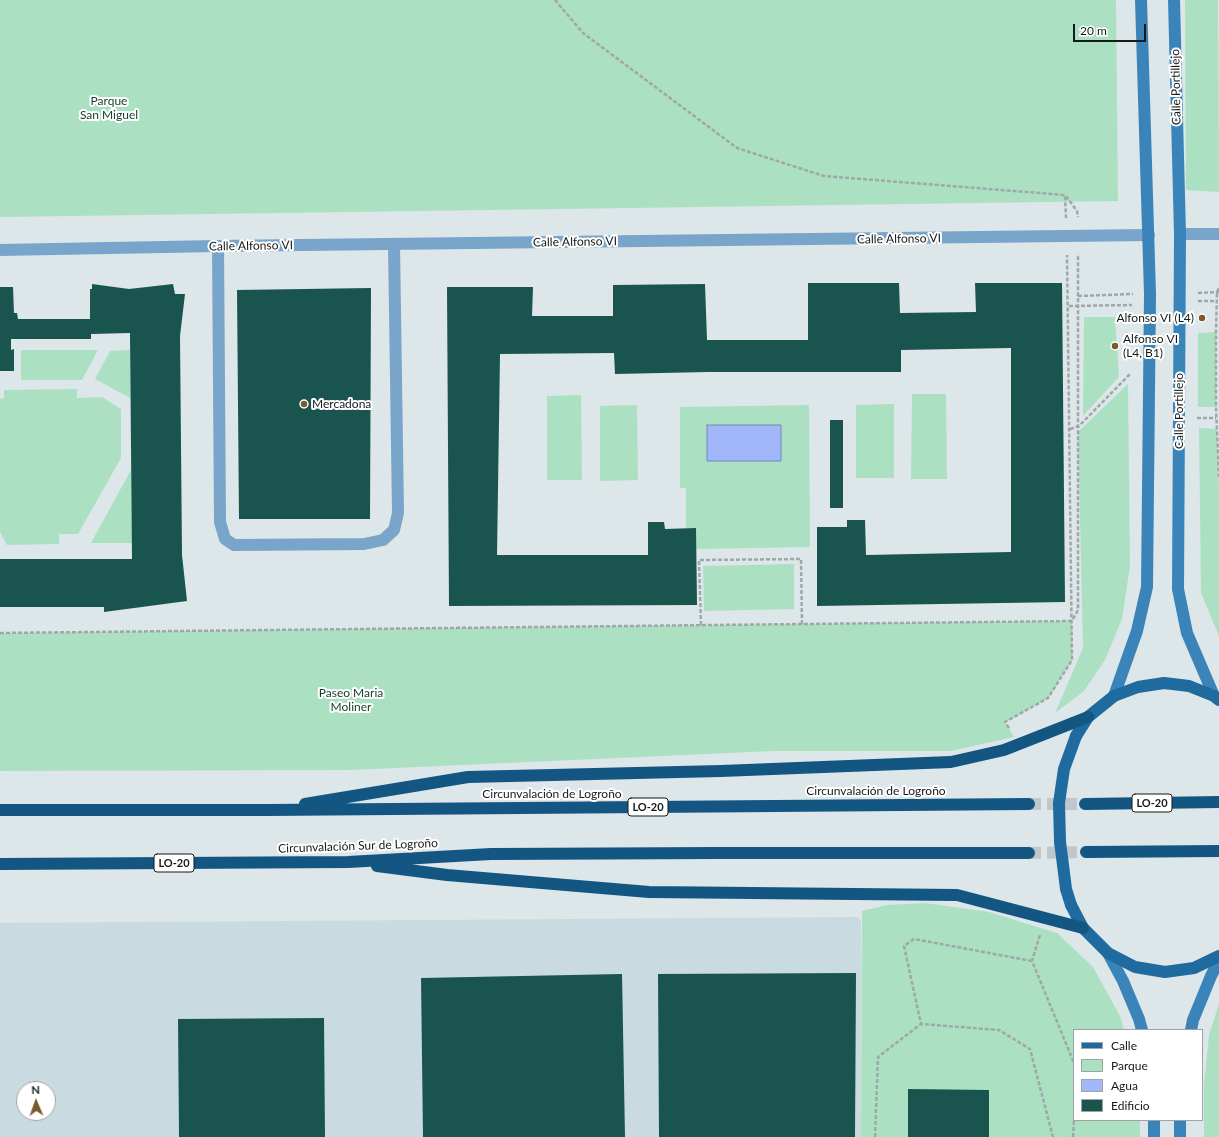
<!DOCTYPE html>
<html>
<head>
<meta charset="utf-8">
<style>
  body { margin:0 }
  #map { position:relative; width:1219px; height:1137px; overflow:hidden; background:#dde6e9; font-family:Lato,sans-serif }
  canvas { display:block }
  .legend { position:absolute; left:1073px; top:1029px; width:130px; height:92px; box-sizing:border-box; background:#fff; border:1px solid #a1a3a3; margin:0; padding:5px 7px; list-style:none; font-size:12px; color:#151919 }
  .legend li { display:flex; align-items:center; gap:8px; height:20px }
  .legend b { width:20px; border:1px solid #a1a3a3 }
  .north { position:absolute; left:16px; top:1081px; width:40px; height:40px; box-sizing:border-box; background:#fff; border:1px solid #a1a3a3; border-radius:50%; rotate:358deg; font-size:11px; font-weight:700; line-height:16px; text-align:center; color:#151919 }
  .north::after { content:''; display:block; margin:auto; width:14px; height:18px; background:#795b2f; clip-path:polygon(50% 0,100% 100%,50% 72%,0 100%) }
  .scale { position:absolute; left:1073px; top:24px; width:73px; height:18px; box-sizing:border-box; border:2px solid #151919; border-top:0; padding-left:5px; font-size:12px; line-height:14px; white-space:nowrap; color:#151919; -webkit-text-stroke:3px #fff; paint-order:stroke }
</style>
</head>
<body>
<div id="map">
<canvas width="1219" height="1137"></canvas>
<ul class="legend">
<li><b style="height:5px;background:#1f6b9f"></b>Calle</li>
<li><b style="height:11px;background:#abe1c2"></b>Parque</li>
<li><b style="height:11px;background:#a2b6fa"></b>Agua</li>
<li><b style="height:11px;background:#19544f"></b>Edificio</li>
</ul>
<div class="north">N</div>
<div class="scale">20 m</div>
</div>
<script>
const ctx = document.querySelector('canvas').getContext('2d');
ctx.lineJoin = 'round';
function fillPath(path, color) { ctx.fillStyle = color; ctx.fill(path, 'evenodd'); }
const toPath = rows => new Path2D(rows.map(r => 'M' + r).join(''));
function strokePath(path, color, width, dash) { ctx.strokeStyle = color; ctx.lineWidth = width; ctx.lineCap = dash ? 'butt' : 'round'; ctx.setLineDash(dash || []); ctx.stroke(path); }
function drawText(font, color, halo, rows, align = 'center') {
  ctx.font = font + ' Lato,sans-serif'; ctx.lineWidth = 4; ctx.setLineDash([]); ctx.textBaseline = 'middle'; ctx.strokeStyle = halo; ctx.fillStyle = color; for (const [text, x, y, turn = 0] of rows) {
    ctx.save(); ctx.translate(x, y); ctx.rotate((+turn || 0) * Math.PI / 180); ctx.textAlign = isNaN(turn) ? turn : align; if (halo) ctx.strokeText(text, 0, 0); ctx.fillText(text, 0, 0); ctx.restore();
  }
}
fillPath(toPath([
  [858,917,861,922,861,1137,0,1137,0,923],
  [24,1089,48,1089,48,1113,24,1113]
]), '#c9dbe0');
fillPath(toPath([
  [0,0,1116,0,1118,201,0,217],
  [1185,0,1218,0,1219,192,1186,190],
  [1084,317,1115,317,1119,377,1083,416],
  [1216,332,1216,407,1198,407,1198,333],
  [21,350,98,350,82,380,21,380],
  [130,350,130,398,95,379,110,351],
  [1128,384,1130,566,1122,619,1105,660,1084,691,1055,713,1083,648,1078,432],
  [77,389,77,398,102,397,121,409,121,458,78,534,59,534,59,544,7,545,0,532,0,399,4,398,4,390],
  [912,394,946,394,947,479,911,479],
  [581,395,582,480,547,480,547,396],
  [894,404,894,478,856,478,856,405],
  [637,405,638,480,600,481,600,406],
  [809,405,810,547,696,549,696,528,686,528,686,488,680,488,680,407],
  [1199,428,1217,429,1219,490,1219,636,1201,593],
  [131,470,132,543,91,543],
  [794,564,794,609,704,611,703,566],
  [1072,621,1072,660,1048,698,1005,722,1014,737,951,751,773,751,351,770,0,771,0,633],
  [925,903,989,912,1057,933,1093,967,1120,1016,1124,1030,1074,1030,1074,1120,1140,1120,1140,1137,861,1137,862,911,887,905],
  [1219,1004,1219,1137,1204,1137,1204,1085,1209,1035]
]), '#abe1c2');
const water = toPath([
  [707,425,781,425,781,461,707,461,707,425]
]);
fillPath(water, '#a2b6fa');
strokePath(water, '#7887b6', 1);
fillPath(toPath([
  [808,283,899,283,900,313,976,312,975,283,1062,283,1065,602,817,606,817,527,847,527,847,520,865,520,866,555,1011,552,1011,348,901,350,901,372,708,372,615,374,614,353,500,354,497,555,648,555,648,522,664,522,665,529,696,528,697,605,449,606,447,287,533,287,532,316,613,316,613,285,705,284,707,340,808,340],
  [92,284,129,289,173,284,175,294,185,294,180,336,182,555,187,601,104,612,104,607,0,607,0,559,132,559,130,333,91,334,91,339,11,339,11,350,14,349,14,371,0,371,0,287,13,287,14,313,17,313,18,319,90,319,90,289,92,289],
  [371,288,370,519,239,519,237,290],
  [830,420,843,420,843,508,830,508],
  [856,973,855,1137,659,1137,658,974],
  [622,974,625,1137,423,1137,421,978],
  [324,1018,325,1137,179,1137,178,1019],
  [908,1089,989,1090,989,1137,908,1137]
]), '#19544f');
strokePath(toPath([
  [1029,804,1085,804],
  [1029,853,1086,852]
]), '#bfc7ca', 12, [12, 6]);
strokePath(toPath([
  [555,0,583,33,737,148,824,176,1065,195,1066,218],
  [1066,196,1077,211,1078,217],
  [1219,288,1217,292,1216,332,1216,407,1219,477],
  [1198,293,1219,292],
  [1078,296,1133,294],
  [1198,301,1218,301],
  [1069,306,1132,305],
  [1197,418,1216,418],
  [1070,429,1079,426,1129,375,1131,374],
  [1073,619,1078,610,1078,254],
  [701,625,699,560,801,559,802,624],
  [0,633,1072,621],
  [1009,728,1005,722,1048,698,1072,660,1067,255],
  [1040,935,1032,961,1074,1063],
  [1032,961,914,939,904,946,921,1024,999,1030,1030,1049,1053,1137],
  [875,1137,878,1057,921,1024],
  [1073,1137,1074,1120]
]), '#a0a7a9', 2.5, [4, 2]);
strokePath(toPath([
  [218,246,220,522,225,539,234,545,364,544,383,540,394,530,398,513,394,244]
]), '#78a5c9', 12);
strokePath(toPath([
  [1180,234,1219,234],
  [0,250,218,246,1149,235]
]), '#78a5c9', 12);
strokePath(toPath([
  [1174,0,1180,234,1178,589,1187,633,1214,696],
  [1114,696,1137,631,1147,587,1150,294,1141,0],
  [1108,953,1123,981,1139,1019,1142,1030],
  [1191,1030,1193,1020,1211,976,1219,960],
  [1154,1120,1154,1137],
  [1180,1137,1180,1120]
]), '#3b84b9', 12);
strokePath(toPath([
  [1076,736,1088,717,1114,696,1138,687,1164,683,1189,686,1214,696,1219,700],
  [1071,905,1083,928,1108,953,1135,967,1165,972,1194,968,1219,956]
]), '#1f6b9f', 12);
strokePath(toPath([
  [305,804,468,777,721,771,951,762,1004,750,1088,717],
  [1085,804,1219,802],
  [0,810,267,810,1029,804],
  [1086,852,1219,851],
  [0,864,348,862,491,854,718,853,1029,853],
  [377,866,447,875,649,892,957,895,1083,928]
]), '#135682', 12);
strokePath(toPath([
  [1071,905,1066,889,1063,865,1060,842,1059,803,1064,769,1076,736]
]), '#1f6b9f', 12);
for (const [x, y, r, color] of [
  [1202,318,4,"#795b2f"],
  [1115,346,4,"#795b2f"],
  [304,404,4,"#795b2f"]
]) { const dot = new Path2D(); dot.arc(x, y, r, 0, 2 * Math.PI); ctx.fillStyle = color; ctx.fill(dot); strokePath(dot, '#fff', 1.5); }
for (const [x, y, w] of [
  [1152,803,40],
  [648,807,40],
  [174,863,40]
]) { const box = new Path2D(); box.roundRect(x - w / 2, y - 9, w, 18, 3); ctx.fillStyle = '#fff'; ctx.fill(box); strokePath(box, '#151919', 1); }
drawText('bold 11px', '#151919', null, [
  ["LO-20",1152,803],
  ["LO-20",648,807],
  ["LO-20",174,863]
]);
drawText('12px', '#151919', '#fff', [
  ["Calle Portillejo",1176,87,-91],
  ["Calle Alfonso VI",899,239,-1],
  ["Calle Alfonso VI",575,242,-1],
  ["Calle Alfonso VI",251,246,-1],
  ["Calle Portillejo",1179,411,-90],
  ["Circunvalación de Logroño",876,791],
  ["Circunvalación de Logroño",552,794],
  ["Circunvalación Sur de Logroño",358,846,-2]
]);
drawText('12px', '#163a28', '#fff', [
  ["Parque",109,101],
  ["San Miguel",109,115],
  ["Paseo Maria",351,693],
  ["Moliner",351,707]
]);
drawText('12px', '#151919', '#fff', [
  ["Alfonso VI (L4)",1194,318,"right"],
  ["Alfonso VI",1123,339],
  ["(L4, B1)",1123,353],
  ["Mercadona",312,404]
], 'left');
</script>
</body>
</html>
